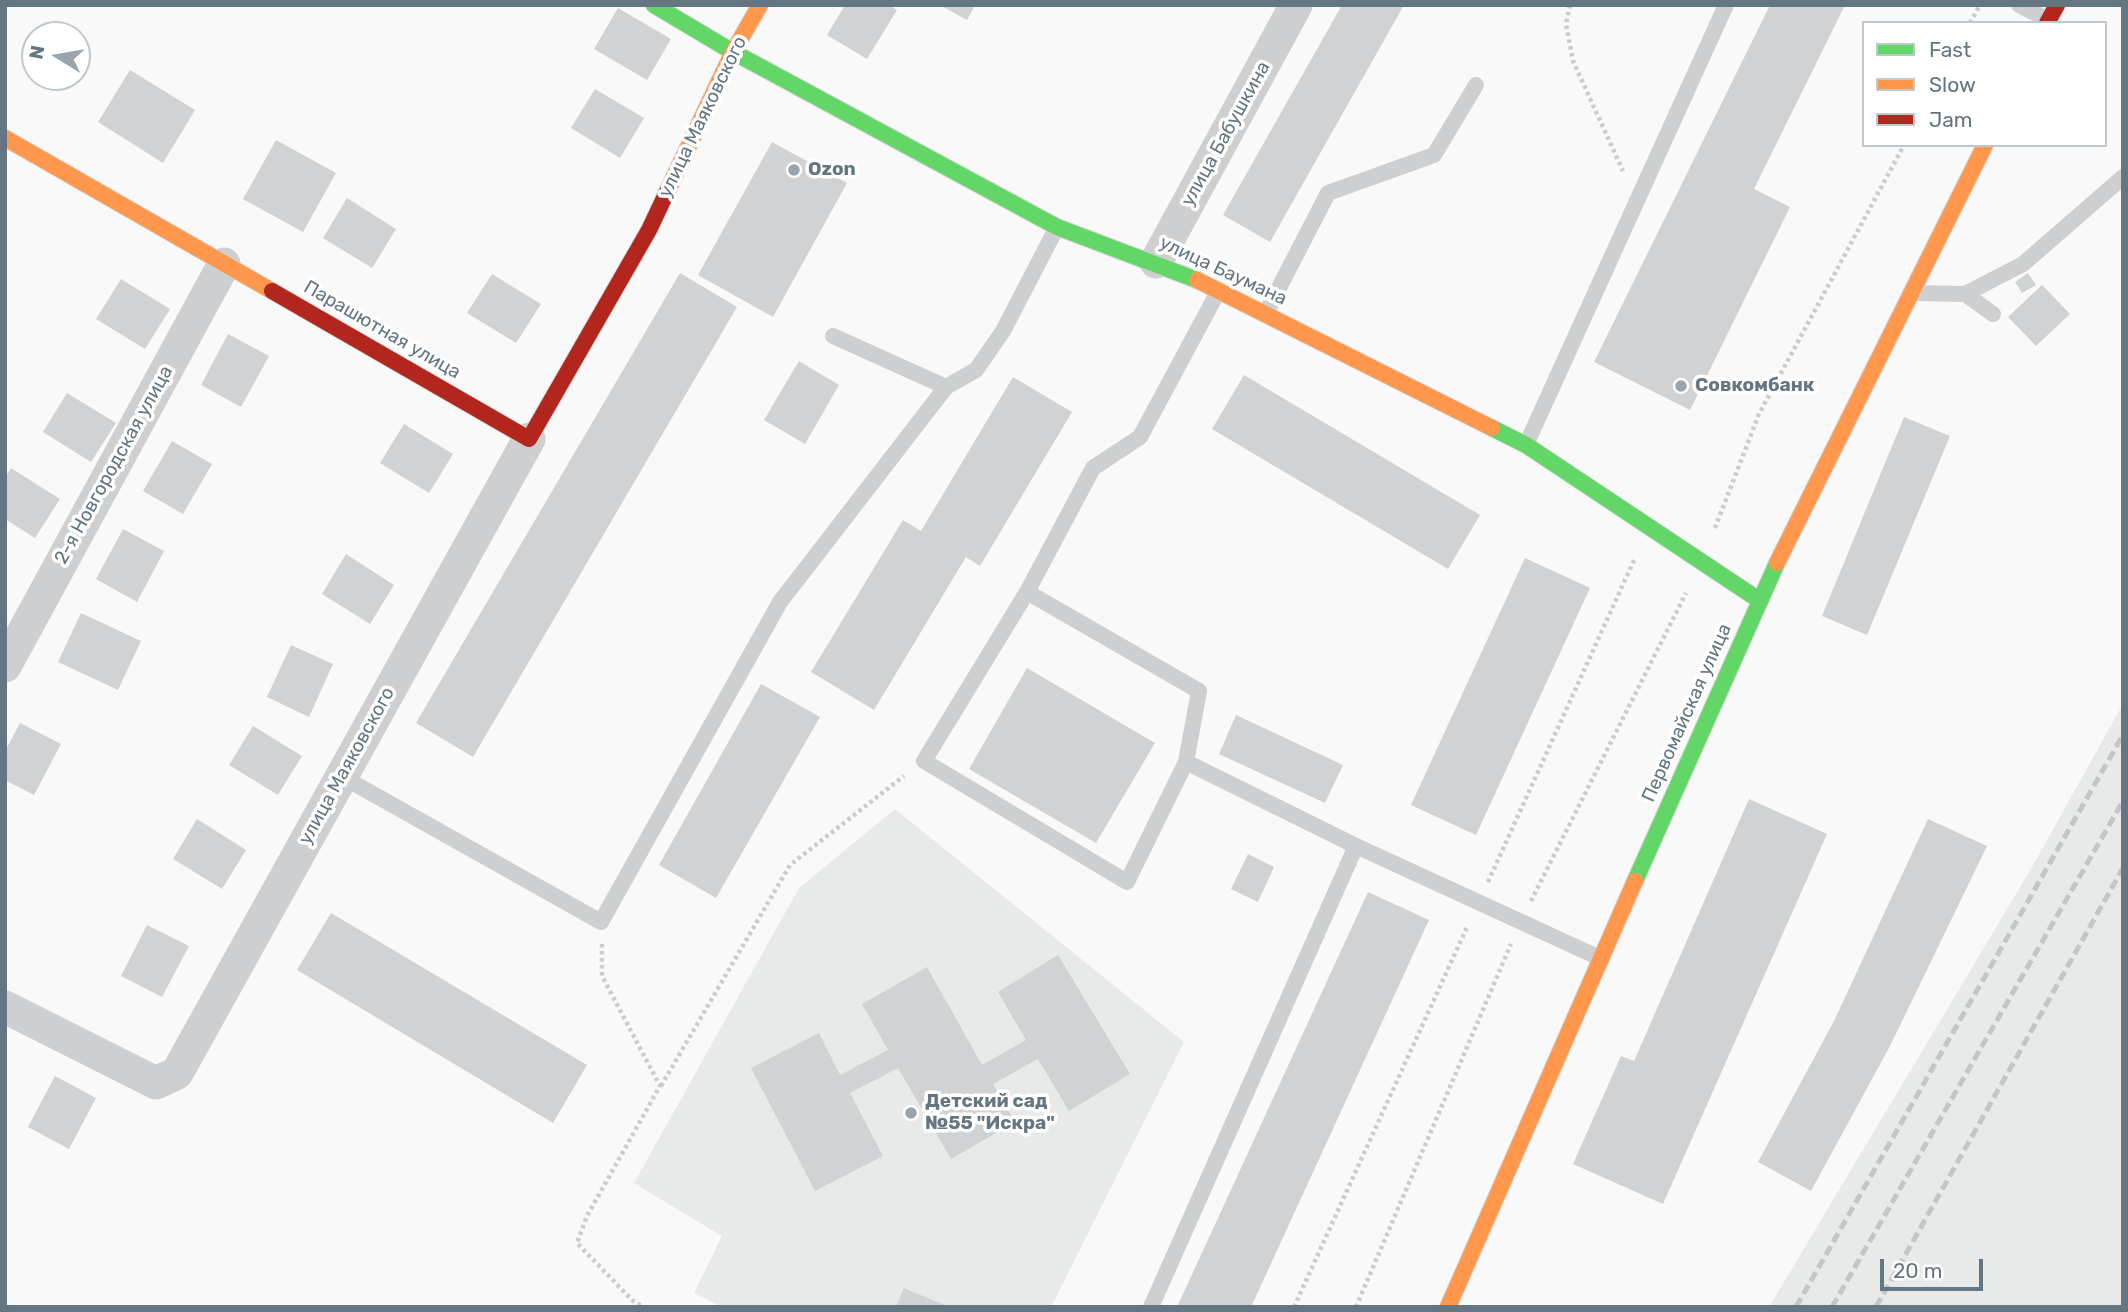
<!DOCTYPE html>
<html>
<head>
<meta charset="utf-8">
<style>
  body { margin:0 }
  #map { position:relative; width:2128px; height:1312px; overflow:hidden; background:#f9f9f9; font-family:Rubik,sans-serif }
  canvas { display:block }
  .frame { position:absolute; inset:0; border:7px solid #657683; pointer-events:none }
  .legend { position:absolute; left:1862px; top:21px; width:245px; height:126px; box-sizing:border-box; background:#fff; border:2px solid #c1c8cd; margin:0; padding:9px 12px; list-style:none; font-size:21px; color:#657683 }
  .legend li { display:flex; align-items:center; gap:14px; height:35px }
  .legend b { width:35px; border:2px solid #c1c8cd }
  .north { position:absolute; left:21px; top:21px; width:70px; height:70px; box-sizing:border-box; background:#fff; border:2px solid #c1c8cd; border-radius:50%; rotate:281deg; font-size:19px; font-weight:700; line-height:28px; text-align:center; color:#657683 }
  .north::after { content:''; display:block; margin:auto; width:24px; height:32px; background:#99a4ac; clip-path:polygon(50% 0,100% 100%,50% 72%,0 100%) }
  .scale { position:absolute; left:1880px; top:1259px; width:103px; height:32px; box-sizing:border-box; border:4px solid #657683; border-top:0; padding-left:9px; font-size:21px; line-height:24px; white-space:nowrap; color:#657683; -webkit-text-stroke:5px #fff; paint-order:stroke }
</style>
</head>
<body>
<div id="map">
<canvas width="2128" height="1312"></canvas>
<div class="frame"></div>
<ul class="legend">
<li><b style="height:9px;background:#63d668"></b>Fast</li>
<li><b style="height:9px;background:#ff974d"></b>Slow</li>
<li><b style="height:9px;background:#b3261e"></b>Jam</li>
</ul>
<div class="north">N</div>
<div class="scale">20 m</div>
</div>
<script>
const ctx = document.querySelector('canvas').getContext('2d');
ctx.lineJoin = 'round';
function fillPath(path, color) { ctx.fillStyle = color; ctx.fill(path, 'evenodd'); }
const toPath = rows => new Path2D(rows.map(r => 'M' + r).join(''));
function strokePath(path, color, width, dash) { ctx.strokeStyle = color; ctx.lineWidth = width; ctx.lineCap = dash ? 'butt' : 'round'; ctx.setLineDash(dash || []); ctx.stroke(path); }
function drawText(font, color, halo, rows, align = 'center') {
  ctx.font = font + ' Rubik,sans-serif'; ctx.lineWidth = 7; ctx.setLineDash([]); ctx.textBaseline = 'middle'; ctx.strokeStyle = halo; ctx.fillStyle = color; for (const [text, x, y, turn = 0] of rows) {
    ctx.save(); ctx.translate(x, y); ctx.rotate((+turn || 0) * Math.PI / 180); ctx.textAlign = isNaN(turn) ? turn : align; if (halo) ctx.strokeText(text, 0, 0); ctx.fillText(text, 0, 0); ctx.restore();
  }
}
fillPath(toPath([
  [2123,704,2123,1307,1769,1307,2028,874],
  [895,809,1184,1042,1051,1307,722,1307,694,1293,722,1236,634,1183,799,888]
]), '#e8e9e9');
fillPath(toPath([
  [845,5,889,5,897,10,867,59,827,35],
  [940,5,975,5,967,20],
  [1342,5,1404,5,1270,242,1223,215],
  [1770,5,1845,5,1754,189,1790,207,1690,410,1594,362],
  [618,8,671,39,647,80,594,49],
  [130,70,195,110,163,163,98,122],
  [595,89,644,118,620,158,571,128],
  [276,140,336,173,303,232,243,199],
  [772,142,847,183,773,317,698,275],
  [347,198,396,229,372,268,323,238],
  [680,273,737,307,473,757,416,723],
  [2028,273,2036,285,2022,293,2015,282],
  [492,274,541,304,516,343,467,313],
  [121,279,170,309,145,349,96,319],
  [2042,285,2070,314,2036,346,2008,317],
  [228,334,269,356,241,407,201,385],
  [799,361,839,385,805,444,764,420],
  [1244,375,1480,515,1448,569,1212,429],
  [1013,377,1072,412,980,566,966,557,874,710,811,672,903,520,921,531],
  [67,393,116,423,91,462,43,432],
  [1904,417,1950,436,1867,635,1822,616],
  [404,424,453,454,429,493,380,463],
  [172,441,212,464,183,514,143,491],
  [11,468,60,499,35,538,5,519,5,478],
  [123,529,164,551,137,602,96,579],
  [346,554,394,585,370,624,322,594],
  [1525,558,1590,588,1476,835,1411,805],
  [81,613,141,641,118,690,58,662],
  [291,645,333,664,309,717,267,697],
  [1027,668,1155,743,1096,843,969,769],
  [761,684,820,717,716,898,659,865],
  [1236,715,1343,765,1325,803,1219,754],
  [20,723,61,744,34,795,5,780,5,751],
  [253,726,302,756,278,795,229,765],
  [1749,799,1827,834,1663,1204,1573,1164,1621,1056,1634,1061],
  [197,819,246,850,222,889,173,859],
  [1928,819,1987,846,1890,1046,1811,1191,1758,1162,1834,1021],
  [1248,854,1274,867,1258,902,1231,889],
  [1368,892,1429,920,1251,1307,1177,1307],
  [331,913,587,1065,553,1123,297,970],
  [147,925,189,946,162,997,121,976],
  [1058,955,1130,1074,1069,1111,1038,1059,993,1084,1015,1122,951,1159,898,1068,850,1093,883,1156,815,1191,751,1068,819,1033,840,1075,888,1050,862,1004,927,967,982,1065,1026,1040,998,992],
  [55,1076,96,1098,69,1149,28,1127],
  [904,1288,949,1307,896,1307]
]), '#d0d2d3');
const fast = toPath([
  [654,5,733,52,1057,227,1197,280],
  [1492,428,1526,445,1759,600],
  [1635,881,1777,563]
]);
const slow = toPath([
  [5,138,272,291],
  [674,177,733,52,760,5],
  [1197,280,1492,428],
  [1777,563,1985,145],
  [1448,1307,1635,881]
]);
const jam = toPath([
  [2047,23,2057,5],
  [272,291,529,439,649,230,674,177]
]);
strokePath(fast, '#d5d6d7', 18);
strokePath(slow, '#d5d6d7', 18);
strokePath(jam, '#d5d6d7', 18);
strokePath(toPath([
  [1570,5,1566,24,1573,61,1623,171],
  [1970,23,1980,5],
  [1715,528,1759,414,1904,145],
  [1488,882,1635,558],
  [1531,901,1686,593],
  [602,944,602,976,660,1086,587,1216,577,1243,633,1301,644,1307],
  [661,1086,790,865,904,776],
  [1294,1307,1468,925],
  [1356,1307,1511,944]
]), '#cbcccd', 4.5, [3.5, 3.5]);
strokePath(toPath([
  [2019,5,2048,20],
  [1913,293,1965,294,2023,264,2123,177],
  [1965,294,1993,314],
  [1266,313,1328,193,1434,155,1476,85],
  [833,336,946,387,976,370,1003,331,1057,227],
  [1526,445,1726,5],
  [1027,592,1093,468,1140,437,1219,290],
  [1186,762,1199,691,1027,592,924,761,1127,882,1186,762,1356,846,1602,959],
  [341,776,601,922,780,602,946,387],
  [1151,1307,1356,846]
]), '#cecfd0', 16);
strokePath(toPath([
  [1156,262,1296,5],
  [5,666,224,264],
  [5,1007,156,1083,177,1073,529,439]
]), '#cecfd0', 33);
strokePath(fast, '#63d668', 16);
strokePath(slow, '#ff974d', 16);
strokePath(jam, '#b3261e', 16);
strokePath(toPath([
  [1796,1307,2123,735],
  [1832,1307,2123,801],
  [1876,1307,2123,868]
]), '#c3c5c6', 5, [10, 5]);
for (const [x, y, r, color] of [
  [794,170,7,"#99a4ac"],
  [1681,386,7,"#99a4ac"],
  [911,1113,7,"#99a4ac"]
]) { const dot = new Path2D(); dot.arc(x, y, r, 0, 2 * Math.PI); ctx.fillStyle = color; ctx.fill(dot); strokePath(dot, '#fff', 2.5); }
drawText('19px', '#657683', '#fff', [
  ["улица Маяковского",703,117,-64],
  ["улица Бабушкина",1226,134,-61],
  ["улица Баумана",1223,271,25],
  ["Парашютная улица",382,330,30],
  ["2-я Новгородская улица",114,465,-61],
  ["Первомайская улица",1687,713,-66],
  ["улица Маяковского",347,766,-61]
]);
drawText('bold 19px', '#657683', '#fff', [
  ["Ozon",808,170],
  ["Совкомбанк",1695,386],
  ["Детский сад",925,1102],
  ["№55 \"Искра\"",925,1124]
], 'left');
</script>
</body>
</html>
